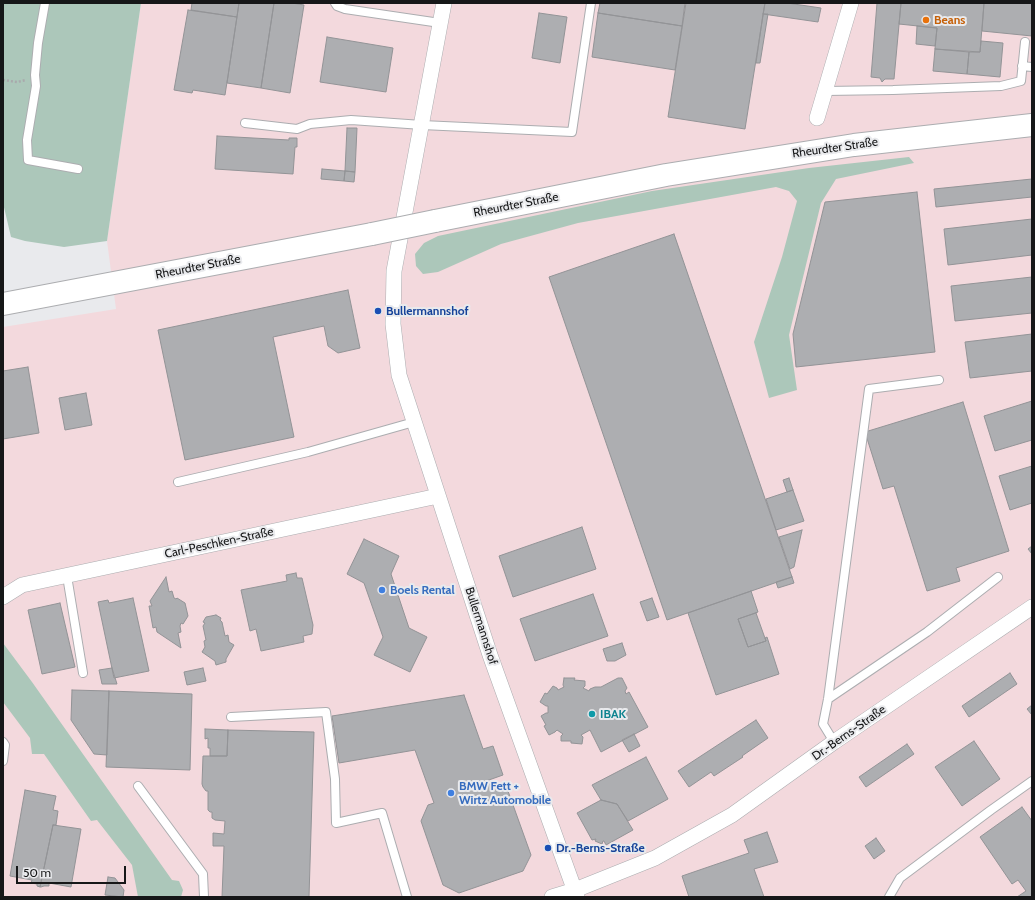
<!DOCTYPE html>
<html>
<head>
<meta charset="utf-8">
<style>
  body { margin:0 }
  #map { position:relative; width:1035px; height:900px; overflow:hidden; background:#e9eaed; font-family:Cabin,sans-serif }
  canvas { display:block }
  .frame { position:absolute; inset:0; border:4px solid #161718; pointer-events:none }
  .scale { position:absolute; left:16px; top:866px; width:110px; height:18px; box-sizing:border-box; border:2px solid #161718; border-top:0; padding-left:5px; font-size:12px; line-height:14px; white-space:nowrap; color:#161718; -webkit-text-stroke:3px #e9eaed; paint-order:stroke }
</style>
</head>
<body>
<div id="map">
<canvas width="1035" height="900"></canvas>
<div class="frame"></div>
<div class="scale">50 m</div>
</div>
<script>
const ctx = document.querySelector('canvas').getContext('2d');
ctx.lineJoin = 'round';
function fillPath(path, color) { ctx.fillStyle = color; ctx.fill(path, 'evenodd'); }
const toPath = rows => new Path2D(rows.map(r => 'M' + r).join(''));
function strokePath(path, color, width, dash) { ctx.strokeStyle = color; ctx.lineWidth = width; ctx.lineCap = dash ? 'butt' : 'round'; ctx.setLineDash(dash || []); ctx.stroke(path); }
function drawText(font, color, halo, rows, align = 'center') {
  ctx.font = font + ' Cabin,sans-serif'; ctx.lineWidth = 4; ctx.setLineDash([]); ctx.textBaseline = 'middle'; ctx.strokeStyle = halo; ctx.fillStyle = color; for (const [text, x, y, turn = 0] of rows) {
    ctx.save(); ctx.translate(x, y); ctx.rotate((+turn || 0) * Math.PI / 180); ctx.textAlign = isNaN(turn) ? turn : align; if (halo) ctx.strokeText(text, 0, 0); ctx.fillText(text, 0, 0); ctx.restore();
  }
}
fillPath(toPath([
  [141,3,1032,3,1032,897,3,897,3,327,116,309,107,241]
]), '#f3d9dd');
fillPath(toPath([
  [3,3,141,3,107,241,64,247,25,241,11,237,3,203],
  [909,157,914,163,836,179,821,203,789,335,797,390,769,398,754,342,782,257,797,201,789,191,776,187,578,223,501,244,438,272,423,274,416,266,415,254,424,243,438,236,652,191,809,168],
  [3,643,32,682,172,880,179,881,183,890,181,897,138,897,132,865,97,820,91,821,44,754,32,754,30,738,3,702]
]), '#acc7ba');
const building = toPath([
  [192,3,239,3,237,17,191,10,192,3],
  [239,3,274,3,261,88,227,83,239,3],
  [274,3,292,3,304,5,290,93,261,88,274,3],
  [600,3,685,3,682,26,598,13,600,3],
  [686,3,765,3,745,129,668,117,686,3],
  [765,3,787,3,821,8,818,22,763,14,765,3],
  [877,3,901,3,894,79,885,79,882,82,880,78,871,77,877,3],
  [901,3,984,3,980,52,935,49,937,28,899,24,901,3],
  [984,3,1032,3,1032,36,982,31,984,3],
  [188,10,237,17,225,95,193,90,192,93,174,90,188,10],
  [539,13,567,17,560,63,532,58,539,13],
  [598,13,682,26,675,70,592,57,598,13],
  [763,14,768,14,760,63,756,63,763,14],
  [917,26,937,28,935,46,916,44,917,26],
  [327,37,393,48,386,92,320,82,327,37],
  [981,41,1003,43,1000,77,967,74,969,52,980,52,981,41],
  [935,49,969,52,967,74,933,71,935,49],
  [347,128,357,128,355,172,345,171,347,128],
  [217,136,289,140,289,138,297,138,297,147,295,147,293,174,215,169,217,136],
  [322,169,345,171,344,181,321,179,322,169],
  [345,171,355,172,354,182,344,181,345,171],
  [1032,179,1032,197,936,207,934,189,1032,179],
  [917,192,935,352,796,367,793,334,825,202,917,192],
  [1032,219,1032,255,948,265,944,229,1032,219],
  [674,234,792,577,667,620,549,277,674,234],
  [1032,277,1032,313,955,321,951,286,1032,277],
  [348,290,360,348,338,353,328,346,324,326,273,337,294,437,185,460,158,330,348,290],
  [1032,334,1032,371,970,378,965,342,1032,334],
  [28,367,39,433,3,439,3,371,28,367],
  [86,393,92,425,65,430,59,398,86,393],
  [1032,401,1032,440,995,451,984,416,1032,401],
  [963,402,1009,551,956,568,960,581,927,591,894,486,883,489,865,432,963,402],
  [1032,466,1032,503,1010,510,999,476,1032,466],
  [789,478,793,490,787,492,783,480,789,478],
  [793,490,804,521,776,530,766,499,793,490],
  [582,527,596,569,513,597,499,556,582,527],
  [802,530,794,567,790,569,779,537,802,530],
  [364,539,399,556,391,574,409,628,427,637,410,672,374,655,383,637,364,583,347,574,364,539],
  [1032,546,1032,554,1028,549,1032,546],
  [296,573,297,578,302,578,313,625,312,634,303,636,304,642,261,651,256,629,250,631,241,590,287,581,286,575,296,573],
  [166,577,169,592,172,591,174,598,176,599,177,598,185,603,188,616,183,624,181,623,180,626,181,632,178,633,181,648,157,632,156,627,153,628,149,606,152,606,150,601,166,577],
  [792,577,794,583,778,588,776,582,792,577],
  [751,591,758,612,738,619,748,647,766,641,765,638,767,637,779,674,716,695,688,613,751,591],
  [593,594,608,636,535,661,520,619,593,594],
  [133,598,149,671,114,678,98,602,108,600,109,603,133,598],
  [652,598,659,617,647,621,640,602,652,598],
  [60,603,75,667,42,674,28,610,60,603],
  [756,613,766,641,748,647,738,619,756,613],
  [216,615,221,618,220,620,222,622,225,636,228,635,229,642,234,645,226,659,226,662,216,665,215,661,202,652,205,647,204,641,206,640,203,626,205,623,203,622,206,617,216,615],
  [622,643,626,655,615,661,607,661,603,649,622,643],
  [112,668,117,684,102,684,99,670,112,668],
  [203,668,206,681,187,685,184,672,203,668],
  [1010,673,1017,684,969,717,962,706,1010,673],
  [564,678,575,678,574,680,585,681,585,686,583,688,589,691,590,689,595,687,601,687,618,678,622,678,627,688,625,691,626,694,629,692,648,727,601,752,590,730,581,735,583,737,582,744,571,743,571,741,561,741,561,736,563,734,557,730,555,732,549,735,544,726,546,725,541,716,546,713,548,713,548,706,546,706,540,702,545,693,547,694,553,686,557,688,558,690,564,687,563,685,564,678],
  [72,690,109,691,107,755,94,754,71,720,72,690],
  [109,691,192,694,190,770,106,767,109,691],
  [464,695,483,749,493,746,503,775,486,781,487,785,492,783,508,791,531,855,523,871,459,893,443,885,421,821,428,805,434,803,415,750,339,763,332,716,464,695],
  [1032,705,1032,715,1027,709,1032,705],
  [756,720,768,738,742,756,743,757,714,776,711,772,689,787,678,771,756,720],
  [205,729,228,730,227,756,210,756,210,748,208,748,208,738,205,739,205,729],
  [228,730,314,732,309,897,222,897,224,846,213,846,213,833,224,834,225,821,215,820,212,818,212,812,210,812,208,810,208,791,206,791,203,787,202,784,203,756,227,756,228,730],
  [634,734,640,746,629,752,622,740,634,734],
  [974,741,1000,779,962,806,935,767,974,741],
  [907,744,914,754,866,787,859,777,907,744],
  [646,757,668,799,628,821,617,804,601,800,592,785,646,757],
  [25,790,56,796,53,810,58,811,56,825,53,825,40,887,37,886,37,884,31,883,32,880,10,876,25,790],
  [601,800,617,804,633,830,606,845,604,841,603,841,602,844,595,841,596,839,592,840,577,813,601,800],
  [1022,807,1032,821,1032,897,1017,897,1026,891,1018,880,1012,884,980,837,1022,807],
  [53,825,81,829,71,887,49,883,49,886,44,886,41,887,40,887,53,825],
  [767,832,778,862,754,869,764,897,689,897,682,876,749,853,744,840,767,832],
  [876,838,885,851,874,859,865,846,876,838],
  [108,877,115,878,124,890,123,897,105,895,108,877]
]);
fillPath(building, '#adaeb1');
strokePath(building, '#939497', 1);
const lane = toPath([
  [45,3,38,43,35,75,36,86,27,140,28,160,78,169],
  [335,3,337,6,345,9,440,23],
  [1022,66,1032,67],
  [825,91,893,90,1001,86,1021,81,1025,42],
  [245,123,297,129,310,124,351,120,422,125,572,132,591,3],
  [178,482,308,452,414,422],
  [67,576,83,673],
  [828,699,927,632,998,577],
  [231,717,326,712,335,779,336,823,382,813,407,897],
  [3,742,5,745,3,761],
  [834,742,823,724,828,699,869,389,939,380],
  [138,786,203,874,204,897],
  [889,897,900,878,991,810,1032,781]
]);
const street = toPath([
  [444,3,394,271,393,324,399,375,490,655,577,897],
  [817,118,851,3],
  [3,597,22,585,438,496],
  [552,897,575,890,655,858,732,815,834,742,1032,607]
]);
const secondary = toPath([
  [435,221,666,175,854,145,1032,125],
  [3,304,372,234]
]);
strokePath(lane, '#acadb0', 10);
strokePath(street, '#acadb0', 16);
strokePath(secondary, '#acadb0', 24);
strokePath(toPath([
  [3,80,17,82,26,80]
]), '#a9aaac', 2.5, [2, 2]);
strokePath(lane, '#fff', 8);
strokePath(street, '#fff', 15);
strokePath(secondary, '#fff', 22);
const secondaryBridge = toPath([
  [372,234,435,221]
]);
strokePath(secondaryBridge, '#acadb0', 24, []);
strokePath(secondaryBridge, '#fff', 22);
for (const [x, y, r, color] of [
  [926,20,4,"#e8710a"],
  [378,311,4,"#1a4fb4"],
  [382,590,4,"#3f7fe0"],
  [592,714,4,"#0f9aa8"],
  [451,793,4,"#3f7fe0"],
  [548,848,4,"#1a4fb4"]
]) { const dot = new Path2D(); dot.arc(x, y, r, 0, 2 * Math.PI); ctx.fillStyle = color; ctx.fill(dot); strokePath(dot, '#e9eaed', 1.5); }
drawText('bold 12px', '#c56008', '#e9eaed', [
  ["Beans",934,20]
], 'left');
drawText('12px', '#161718', '#e9eaed', [
  ["Rheurdter Straße",835,148,-8],
  ["Rheurdter Straße",516,205,-11],
  ["Rheurdter Straße",198,267,-11],
  ["Carl-Peschken-Straße",219,543,-12],
  ["Bullermannshof",481,626,72],
  ["Dr.-Berns-Straße",849,733,-35]
]);
drawText('bold 12px', '#164399', '#e9eaed', [
  ["Bullermannshof",386,311],
  ["Dr.-Berns-Straße",556,848]
], 'left');
drawText('bold 12px', '#366cbe', '#e9eaed', [
  ["Boels Rental",390,590],
  ["BMW Fett +",459,786],
  ["Wirtz Automobile",459,800]
], 'left');
drawText('bold 12px', '#0d838f', '#e9eaed', [
  ["IBAK",600,714]
], 'left');
</script>
</body>
</html>
